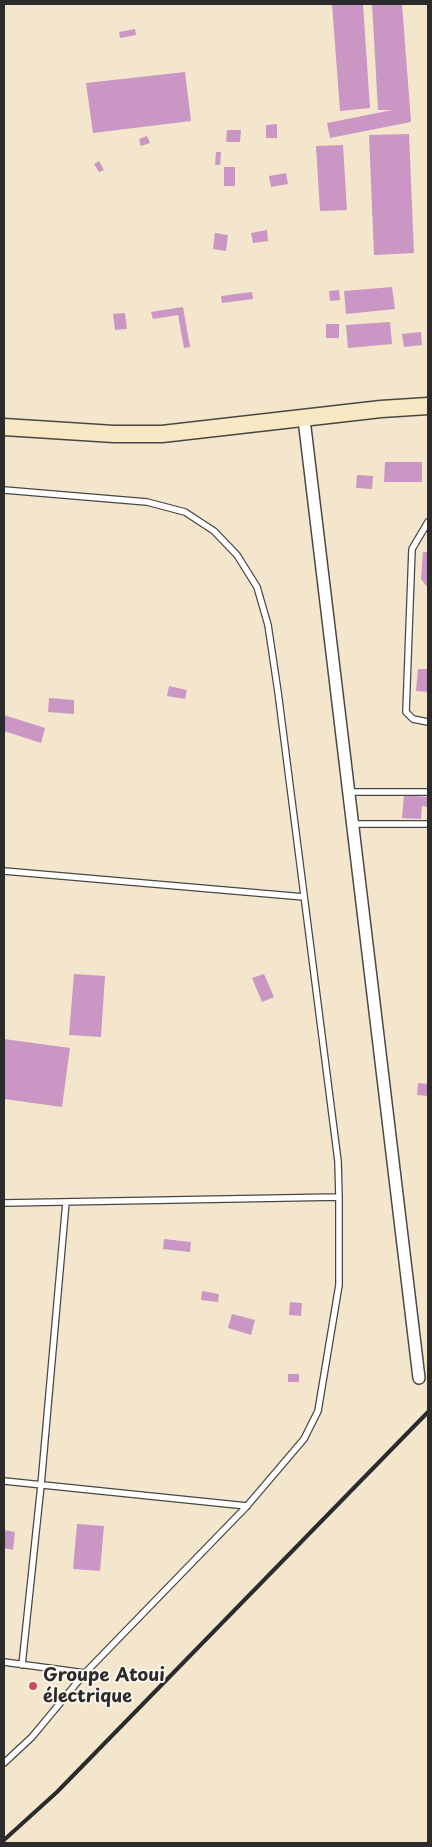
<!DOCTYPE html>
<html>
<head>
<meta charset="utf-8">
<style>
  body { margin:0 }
  #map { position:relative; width:432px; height:1847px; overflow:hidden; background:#f3e6cd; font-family:"Playpen Sans",sans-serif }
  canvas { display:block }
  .frame { position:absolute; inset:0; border:5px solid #2b2b2b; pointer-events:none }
</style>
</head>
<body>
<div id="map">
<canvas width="432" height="1847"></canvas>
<div class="frame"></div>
</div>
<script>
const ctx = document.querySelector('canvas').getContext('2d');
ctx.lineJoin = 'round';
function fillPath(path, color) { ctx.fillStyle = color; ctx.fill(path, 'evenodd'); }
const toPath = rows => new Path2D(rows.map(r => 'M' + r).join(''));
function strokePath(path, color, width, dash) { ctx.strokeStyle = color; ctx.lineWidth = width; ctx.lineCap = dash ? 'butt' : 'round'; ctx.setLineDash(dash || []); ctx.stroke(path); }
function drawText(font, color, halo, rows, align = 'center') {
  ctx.font = font + ' "Playpen Sans",sans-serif'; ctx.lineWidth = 4; ctx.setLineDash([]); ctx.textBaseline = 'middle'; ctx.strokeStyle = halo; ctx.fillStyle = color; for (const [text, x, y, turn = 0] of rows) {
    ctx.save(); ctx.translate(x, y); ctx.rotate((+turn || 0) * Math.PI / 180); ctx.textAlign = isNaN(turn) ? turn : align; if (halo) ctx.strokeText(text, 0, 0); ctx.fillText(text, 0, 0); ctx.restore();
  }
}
fillPath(toPath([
  [332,4,363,4,370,108,340,111],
  [372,4,402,4,411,122,330,138,327,123,392,110,378,110],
  [135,29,136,35,120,38,119,32],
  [185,72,191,121,93,133,86,83],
  [277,124,277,138,266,138,266,125],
  [227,130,241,130,240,142,226,142],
  [409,134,414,253,374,255,369,135],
  [147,136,150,143,141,146,139,139],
  [343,145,347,210,320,211,316,146],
  [216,152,221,152,220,165,215,165],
  [99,161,104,170,99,172,94,164],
  [224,167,235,167,235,186,224,186],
  [286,173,288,184,271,187,269,176],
  [267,230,268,241,253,243,251,233],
  [215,233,228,235,226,251,213,249],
  [392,287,395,309,346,314,344,291],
  [339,290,340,300,330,301,329,291],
  [252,292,253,299,222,303,221,296],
  [183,307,190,347,184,348,178,315,153,319,151,312],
  [125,313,127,329,115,330,113,314],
  [390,322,392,344,348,348,346,325],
  [326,324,339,324,339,338,326,338],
  [421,332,422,345,404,347,402,334],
  [385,462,422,462,422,482,384,482],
  [357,475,373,476,372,489,356,488],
  [423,552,428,552,428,588,421,579],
  [418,669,428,669,428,692,416,691],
  [169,686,187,690,185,699,167,696],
  [49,698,74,700,74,714,48,712],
  [4,715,45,728,41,743,4,731],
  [404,795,428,797,428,807,422,806,421,819,402,818],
  [74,974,105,976,101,1037,69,1035],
  [264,974,274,997,262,1002,252,978],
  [4,1039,70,1048,62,1107,4,1099],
  [418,1083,428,1084,428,1096,417,1095],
  [164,1239,191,1242,190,1252,163,1249],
  [202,1291,219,1294,218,1302,201,1300],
  [290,1302,302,1303,301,1316,289,1315],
  [232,1314,255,1320,251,1335,228,1328],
  [288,1374,299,1374,299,1382,288,1382],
  [77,1524,104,1526,100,1571,73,1569],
  [4,1530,15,1532,13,1550,4,1548]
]), '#ca97c5');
const lane = toPath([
  [4,490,147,502,185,512,214,531,237,555,257,587,268,625,278,692,338,1161,339,1197,339,1285,318,1411,304,1439,247,1506,85,1673,32,1737,4,1763],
  [428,522,412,549,406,712,413,719,428,722],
  [349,792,428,792],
  [353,824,428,824],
  [4,871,304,897],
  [4,1203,339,1197],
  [4,1481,247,1506],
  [4,1662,85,1673],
  [22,1665,41,1485,66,1202]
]);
const street = toPath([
  [304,419,419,1378]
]);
const secondary = toPath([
  [4,427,114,434,162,434,381,409,428,406]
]);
strokePath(lane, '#494743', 8);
strokePath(street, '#494743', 14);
strokePath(secondary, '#494743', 19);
strokePath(lane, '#fff', 5.5);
strokePath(street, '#fff', 11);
strokePath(secondary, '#f8e8c3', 16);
strokePath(toPath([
  [4,1840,57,1792,428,1412]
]), '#2b2b2b', 4);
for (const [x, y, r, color] of [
  [33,1686,5,"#d1495b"]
]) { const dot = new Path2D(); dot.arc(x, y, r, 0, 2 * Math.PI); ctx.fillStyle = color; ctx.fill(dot); strokePath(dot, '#fbf7ec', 2); }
drawText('bold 18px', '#2b2b2b', '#fbf7ec', [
  ["Groupe Atoui",43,1676],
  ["électrique",43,1697]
], 'left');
</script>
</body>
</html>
